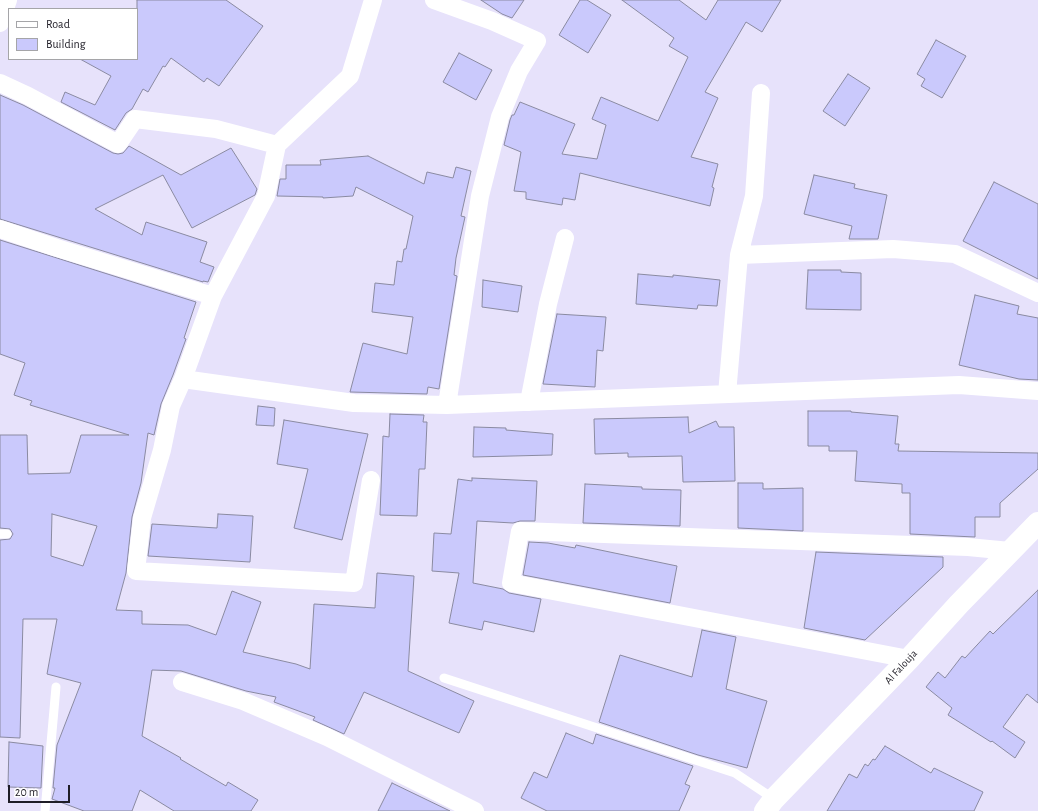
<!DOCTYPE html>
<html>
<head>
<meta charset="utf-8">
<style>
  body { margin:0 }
  #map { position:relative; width:1038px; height:811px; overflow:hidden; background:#e7e2fb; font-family:"Alegreya Sans",sans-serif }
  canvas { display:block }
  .legend { position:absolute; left:8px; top:8px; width:130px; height:52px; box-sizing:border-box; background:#fff; border:1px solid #a5a5a8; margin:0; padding:5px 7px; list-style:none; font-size:12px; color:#1f1d26 }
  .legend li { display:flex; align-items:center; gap:8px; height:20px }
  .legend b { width:20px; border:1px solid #a5a5a8 }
  .scale { position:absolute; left:8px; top:785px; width:62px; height:18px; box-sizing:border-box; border:2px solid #1f1d26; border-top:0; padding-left:5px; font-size:12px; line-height:14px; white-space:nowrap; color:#1f1d26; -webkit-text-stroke:3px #fff; paint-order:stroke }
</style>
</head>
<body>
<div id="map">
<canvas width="1038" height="811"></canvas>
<ul class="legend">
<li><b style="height:5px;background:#fff"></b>Road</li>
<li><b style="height:11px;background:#cac9fc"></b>Building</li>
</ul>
<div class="scale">20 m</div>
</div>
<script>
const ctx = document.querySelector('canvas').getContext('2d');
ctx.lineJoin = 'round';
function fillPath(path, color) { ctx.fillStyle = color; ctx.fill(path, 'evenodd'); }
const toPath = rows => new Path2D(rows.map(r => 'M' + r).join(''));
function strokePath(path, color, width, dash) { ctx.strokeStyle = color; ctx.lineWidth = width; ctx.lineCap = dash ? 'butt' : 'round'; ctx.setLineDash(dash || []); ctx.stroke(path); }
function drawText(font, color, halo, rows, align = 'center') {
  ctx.font = font + ' "Alegreya Sans",sans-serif'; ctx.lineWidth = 3; ctx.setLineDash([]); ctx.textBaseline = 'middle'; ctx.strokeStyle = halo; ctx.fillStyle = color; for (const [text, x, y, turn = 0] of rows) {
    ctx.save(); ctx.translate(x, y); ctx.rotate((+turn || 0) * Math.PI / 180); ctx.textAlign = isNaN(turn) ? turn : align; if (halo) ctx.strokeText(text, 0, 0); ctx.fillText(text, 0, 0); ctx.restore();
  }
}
const building = toPath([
  [137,0,226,0,263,26,219,86,207,78,204,82,171,58,165,67,163,66,148,92,143,89,132,109,126,113,115,130,61,102,65,92,95,105,111,76,80,59,137,59,137,0],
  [481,0,524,0,512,18,502,14,481,0],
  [580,0,587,0,611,15,588,53,559,35,580,0],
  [622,0,679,0,706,20,718,0,781,0,762,32,746,22,705,92,718,98,691,157,718,164,712,187,714,188,710,206,580,173,575,200,563,198,562,205,526,199,526,192,514,191,521,152,504,145,510,120,512,115,514,115,520,102,575,124,562,154,597,159,606,125,592,119,601,97,658,121,688,57,669,46,674,38,622,0],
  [936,40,966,56,942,98,921,86,925,79,917,74,936,40],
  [459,53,492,70,476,100,443,82,459,53],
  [848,74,870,88,845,126,823,111,848,74],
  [0,95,23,105,113,153,118,154,123,153,129,146,181,175,231,148,257,189,255,195,192,228,163,175,95,209,142,235,146,222,207,242,200,262,214,267,208,282,203,281,203,282,0,219,0,95],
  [368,156,424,184,427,172,453,178,456,167,471,171,461,216,465,217,456,258,454,275,457,276,439,389,428,387,427,394,350,392,363,343,407,354,413,317,372,312,375,283,394,285,397,261,402,262,404,249,406,249,413,216,356,187,353,196,323,198,323,197,277,196,280,179,286,179,286,165,321,165,320,160,368,156],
  [814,175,855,184,854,188,887,195,878,239,849,239,852,226,804,214,814,175],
  [994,182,1038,204,1038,279,963,241,994,182],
  [0,240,196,302,184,338,186,339,173,375,161,404,154,435,148,433,141,483,132,517,126,573,116,610,142,611,142,624,188,625,216,635,232,591,261,602,243,652,296,664,310,669,314,604,375,608,377,573,414,576,408,671,474,701,459,733,364,692,344,734,313,720,315,717,274,702,276,697,246,691,181,671,152,670,142,736,181,758,180,759,226,786,228,782,258,800,251,811,174,811,140,790,132,811,84,811,52,799,55,788,53,788,57,745,81,683,47,674,57,619,23,619,20,738,0,737,0,540,10,539,13,534,10,529,0,528,0,435,27,435,28,474,70,473,81,435,129,435,30,405,32,401,14,395,25,363,0,354,0,240],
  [52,514,97,526,83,566,51,556,52,514],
  [808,270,841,270,841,272,861,273,861,310,806,309,808,270],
  [638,274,673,277,673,275,720,280,717,306,698,305,697,309,636,304,638,274],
  [483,280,522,286,518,312,482,307,483,280],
  [975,295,1019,306,1017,314,1038,318,1038,380,1019,379,959,365,975,295],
  [557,314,606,317,603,351,597,350,595,387,543,384,557,314],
  [258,406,275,408,274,426,256,425,258,406],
  [808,411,851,411,851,412,898,416,895,444,899,444,898,451,1038,453,1038,469,1000,503,1000,517,975,517,975,537,910,534,910,493,902,493,902,484,855,481,857,451,829,451,829,446,808,446,808,411],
  [390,414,424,415,423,422,427,422,425,469,419,469,417,516,380,515,383,436,389,437,390,414],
  [688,417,689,433,716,421,719,427,734,427,735,481,683,482,682,456,628,457,628,453,595,454,594,419,688,417],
  [284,420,368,434,342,540,294,528,308,469,277,464,284,420],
  [474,427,506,428,506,430,553,434,552,455,473,457,474,427],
  [472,478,537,481,535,521,520,521,513,523,477,521,473,583,503,589,509,593,541,599,534,632,484,621,482,630,449,623,459,573,432,571,434,533,451,534,458,479,472,481,472,478],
  [738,483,763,483,763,489,803,488,803,531,738,528,738,483],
  [585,484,642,487,642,489,681,490,680,526,583,523,585,484],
  [218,514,253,516,250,562,148,556,152,524,217,528,218,514],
  [529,542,548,543,575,548,576,545,677,566,670,603,523,575,529,542],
  [816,552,943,557,943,567,865,640,804,628,816,552],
  [1038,590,1038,703,1027,694,1003,727,1025,742,1015,758,992,741,991,742,948,715,952,708,926,687,938,672,945,678,962,656,965,658,990,631,993,634,1038,590],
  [702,630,736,637,726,689,767,701,747,768,698,755,599,722,620,655,692,677,702,630],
  [566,733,593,744,596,734,693,766,685,784,690,786,679,811,547,811,521,798,534,772,547,778,566,733],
  [9,742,43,746,41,788,8,787,9,742],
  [885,746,931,773,934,768,983,792,974,811,827,811,849,774,857,778,865,764,868,766,873,759,875,760,885,746],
  [392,783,450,811,378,811,392,783]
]);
fillPath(building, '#cac9fc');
strokePath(building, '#8a8aa1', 1);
strokePath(toPath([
  [0,534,7,534],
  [444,678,735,773,774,799],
  [45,811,56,687]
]), '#fff', 9);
strokePath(toPath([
  [434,0,492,21,537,41,519,71,500,117,480,196,447,405],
  [0,23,8,0],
  [0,83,28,96,118,144,135,119,216,129,277,145],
  [0,229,57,248,213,296],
  [739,255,893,249,955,254,1038,293],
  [183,379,354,403,447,405,959,385,1038,391],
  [727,394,739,255,754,196,761,93],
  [529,402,548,304,565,238],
  [371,480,354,583,136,571,142,518,162,450,171,406,183,379,213,296,266,196,277,145,350,76,373,0],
  [909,659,511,583,520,531,968,547,1010,551],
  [182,682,243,701,327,737,475,811]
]), '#fff', 18);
strokePath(toPath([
  [765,811,774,799,909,659,959,604,1038,523]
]), '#fff', 22);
drawText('11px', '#1f1d26', '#fff', [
  ["Al Falouja",901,667,-47]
]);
</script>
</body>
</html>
